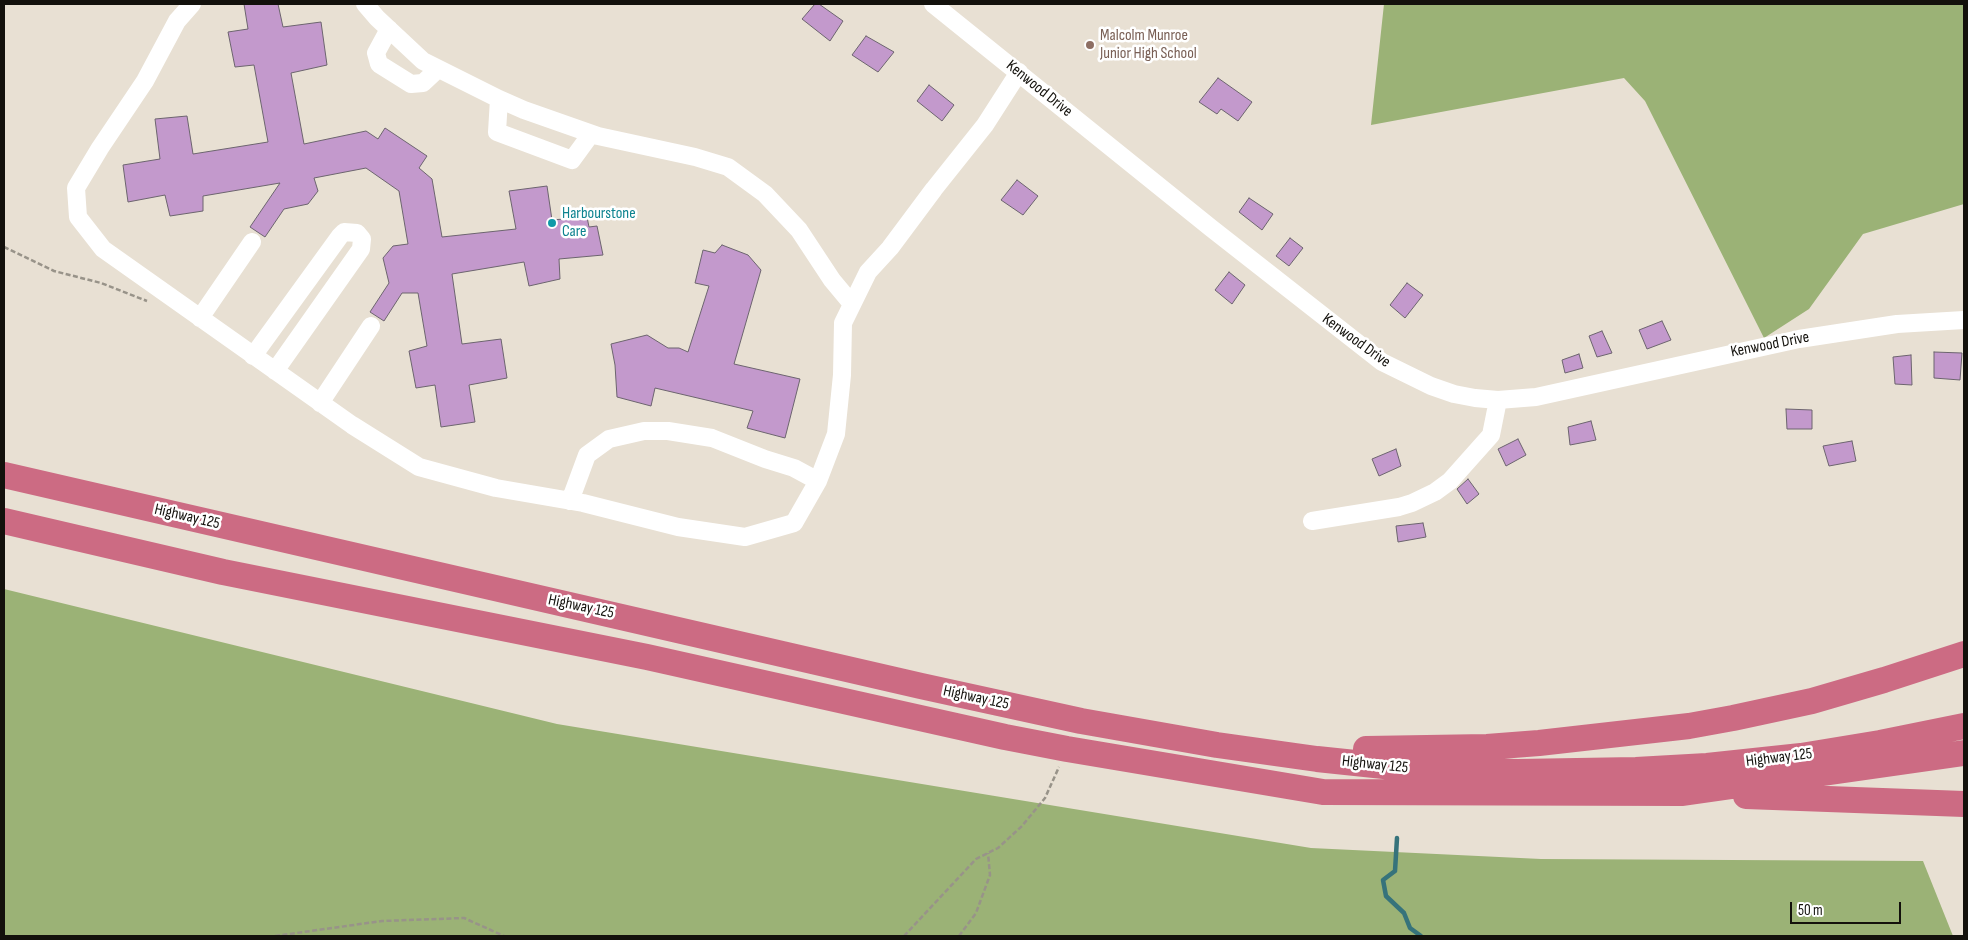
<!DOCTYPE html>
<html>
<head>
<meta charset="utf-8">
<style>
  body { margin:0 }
  #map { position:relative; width:1968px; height:940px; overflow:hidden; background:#e8e0d3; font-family:"Sofia Sans Condensed",sans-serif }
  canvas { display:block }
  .frame { position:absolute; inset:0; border:5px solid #13110c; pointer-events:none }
  .scale { position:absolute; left:1790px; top:902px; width:111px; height:22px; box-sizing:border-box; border:2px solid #13110c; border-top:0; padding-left:6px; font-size:15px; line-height:18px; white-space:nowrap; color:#13110c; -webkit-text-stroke:4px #fff; paint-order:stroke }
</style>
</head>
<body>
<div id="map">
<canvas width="1968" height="940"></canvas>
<div class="frame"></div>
<div class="scale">50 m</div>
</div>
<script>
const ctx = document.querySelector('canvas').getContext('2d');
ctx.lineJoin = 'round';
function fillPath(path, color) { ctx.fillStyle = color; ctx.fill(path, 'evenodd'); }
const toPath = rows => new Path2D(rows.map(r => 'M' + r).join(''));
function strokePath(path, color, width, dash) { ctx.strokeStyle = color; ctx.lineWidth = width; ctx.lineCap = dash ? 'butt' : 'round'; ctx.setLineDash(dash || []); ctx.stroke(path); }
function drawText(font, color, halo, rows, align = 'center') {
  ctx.font = font + ' "Sofia Sans Condensed",sans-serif'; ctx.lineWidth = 5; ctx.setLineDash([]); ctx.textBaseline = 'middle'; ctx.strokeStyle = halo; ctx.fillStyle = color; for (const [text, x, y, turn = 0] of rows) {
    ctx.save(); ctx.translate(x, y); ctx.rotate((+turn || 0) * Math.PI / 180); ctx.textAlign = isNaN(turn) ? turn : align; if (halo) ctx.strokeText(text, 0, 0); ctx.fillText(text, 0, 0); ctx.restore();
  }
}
fillPath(toPath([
  [1384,4,1964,4,1964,204,1863,234,1809,309,1764,338,1645,101,1624,78,1371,125],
  [4,589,557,724,1311,848,1541,859,1923,861,1953,936,4,936]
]), '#9bb276');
strokePath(toPath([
  [1397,838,1395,871,1383,880,1386,896,1404,913,1410,928,1421,936]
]), '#36737b', 4.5);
const building = toPath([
  [244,4,278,4,283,27,321,22,327,65,291,73,304,144,366,131,378,139,385,128,427,156,419,168,432,179,442,237,516,229,509,191,547,186,552,220,587,217,589,227,597,226,603,255,559,259,560,279,529,286,524,262,452,274,462,344,501,339,507,378,469,385,475,422,441,427,435,385,416,388,409,351,427,346,418,293,402,293,384,321,370,312,389,283,383,258,393,246,408,244,399,191,366,168,314,178,318,191,308,204,284,209,265,237,250,227,280,183,203,196,203,211,170,216,165,195,128,202,123,165,160,159,155,119,187,116,193,154,268,142,254,65,235,67,228,32,248,29,244,4],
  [815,4,819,4,843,21,830,41,802,19,815,4],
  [866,36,894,52,878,72,852,55,866,36],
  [1218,78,1252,102,1238,121,1221,109,1217,114,1199,102,1218,78],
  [929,85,954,105,942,121,917,101,929,85],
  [1017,180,1038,196,1023,215,1001,200,1017,180],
  [1249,198,1273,214,1262,230,1239,212,1249,198],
  [1290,238,1303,248,1289,266,1276,256,1290,238],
  [722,245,748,255,761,270,734,364,800,379,785,438,747,428,753,411,655,388,651,406,617,397,615,365,611,344,647,335,668,348,679,348,688,352,709,286,695,283,703,250,715,253,722,245],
  [1229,272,1245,285,1232,304,1215,290,1229,272],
  [1407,283,1423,295,1405,318,1390,305,1407,283],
  [1662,321,1671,340,1647,349,1639,330,1662,321],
  [1602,331,1612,353,1597,357,1589,336,1602,331],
  [1934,352,1962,353,1960,380,1934,378,1934,352],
  [1579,354,1583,368,1565,373,1562,360,1579,354],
  [1911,355,1912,385,1895,384,1893,357,1911,355],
  [1786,409,1812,410,1812,429,1787,429,1786,409],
  [1591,421,1596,440,1570,445,1568,427,1591,421],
  [1518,439,1526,455,1506,466,1498,449,1518,439],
  [1852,441,1856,461,1829,466,1823,446,1852,441],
  [1396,449,1401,466,1379,476,1372,459,1396,449],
  [1468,479,1479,494,1467,504,1457,489,1468,479],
  [1423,523,1426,537,1398,542,1396,526,1423,523]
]);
fillPath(building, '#c399cc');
strokePath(building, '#6c646e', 1);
strokePath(toPath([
  [4,247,54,271,101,283,147,301],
  [275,936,382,921,464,918,504,936],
  [904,936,976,859,998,848,1022,826,1045,798,1059,767],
  [959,936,976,913,990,875,988,853]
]), '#989389', 2.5, [5, 2.5]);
strokePath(toPath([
  [192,4,177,21,145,81,100,148,76,188,78,217,103,249,352,425,419,467,496,488,583,503,678,527,745,537,794,523,818,481,836,434,842,375,843,323,868,272,890,248,934,189,985,125,1019,72],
  [365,4,377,18,423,61,499,99,524,110,598,136,695,157,728,167,765,194,799,230,832,280,852,304],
  [933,4,1211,228,1382,362,1431,386,1454,394,1475,398,1498,400,1536,397,1799,339,1897,324,1964,320],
  [389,29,376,53,379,64,411,84,423,83,438,69],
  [499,99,497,132,572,160,591,134],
  [200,318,252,242],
  [253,356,340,236,344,232,357,233,362,239,361,249,275,371],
  [320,403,371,326],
  [570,501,587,455,609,439,644,431,668,431,712,438,765,459,794,468,818,481],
  [1312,521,1399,507,1412,503,1435,492,1450,481,1491,435,1498,400]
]), '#fff', 18);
strokePath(toPath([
  [4,475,921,686,1081,721,1217,745,1317,759,1422,770,1518,772,1636,770,1707,766,1801,756,1880,743,1964,726],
  [4,521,223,572,647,657,1005,737,1067,749,1323,792,1683,793,1964,753],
  [1366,749,1487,747,1539,743,1689,726,1733,718,1812,701,1884,680,1964,654],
  [1746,796,1964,804]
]), '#cc6b83', 26);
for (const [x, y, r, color] of [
  [1090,45,5,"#8d6e63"],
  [552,223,5,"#0f9aa8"]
]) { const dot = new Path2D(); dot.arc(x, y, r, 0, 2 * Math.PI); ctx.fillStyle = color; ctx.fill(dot); strokePath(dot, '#fff', 2); }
drawText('16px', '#785e54', '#fff', [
  ["Malcolm Munroe",1100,36],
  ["Junior High School",1100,54]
], 'left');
drawText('16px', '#13110c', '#fff', [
  ["Kenwood Drive",1039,89,39],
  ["Kenwood Drive",1356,341,36],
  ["Kenwood Drive",1770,345,-11],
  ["Highway 125",187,517,13],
  ["Highway 125",581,607,12],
  ["Highway 125",976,698,12],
  ["Highway 125",1779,758,-7],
  ["Highway 125",1375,765,6]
]);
drawText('16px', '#0d838f', '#fff', [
  ["Harbourstone",562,214],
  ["Care",562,232]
], 'left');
</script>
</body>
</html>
